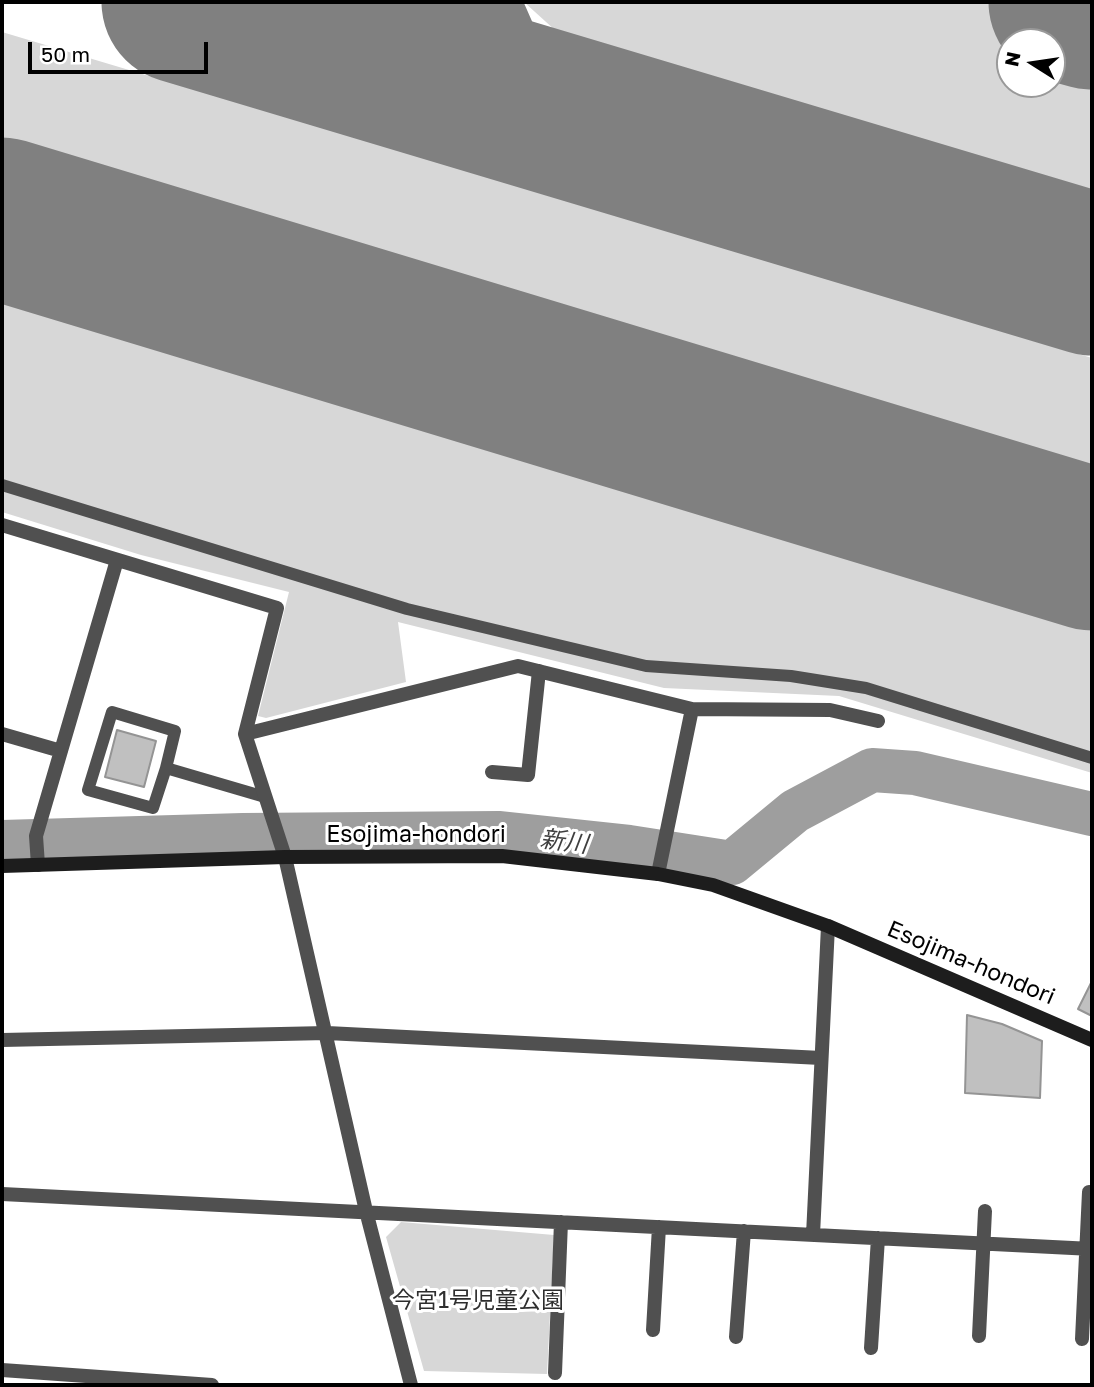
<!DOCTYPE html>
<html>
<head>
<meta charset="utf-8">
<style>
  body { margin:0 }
  #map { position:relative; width:1094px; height:1387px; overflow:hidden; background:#fff; font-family:"Golos Text",sans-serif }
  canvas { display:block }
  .frame { position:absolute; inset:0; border:4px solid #000; pointer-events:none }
  .north { position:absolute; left:996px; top:28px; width:70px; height:70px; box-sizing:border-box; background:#fff; border:2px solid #999; border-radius:50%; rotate:282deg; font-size:19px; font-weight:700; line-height:28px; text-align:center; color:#000 }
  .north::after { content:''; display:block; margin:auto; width:24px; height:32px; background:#000; clip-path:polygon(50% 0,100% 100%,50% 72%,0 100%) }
  .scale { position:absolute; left:28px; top:42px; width:180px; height:32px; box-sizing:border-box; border:4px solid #000; border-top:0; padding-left:9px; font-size:21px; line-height:24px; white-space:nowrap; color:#000; -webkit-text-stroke:5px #fff; paint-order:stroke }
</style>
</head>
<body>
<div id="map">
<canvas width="1094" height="1387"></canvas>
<div class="frame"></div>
<div class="north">N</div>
<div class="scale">50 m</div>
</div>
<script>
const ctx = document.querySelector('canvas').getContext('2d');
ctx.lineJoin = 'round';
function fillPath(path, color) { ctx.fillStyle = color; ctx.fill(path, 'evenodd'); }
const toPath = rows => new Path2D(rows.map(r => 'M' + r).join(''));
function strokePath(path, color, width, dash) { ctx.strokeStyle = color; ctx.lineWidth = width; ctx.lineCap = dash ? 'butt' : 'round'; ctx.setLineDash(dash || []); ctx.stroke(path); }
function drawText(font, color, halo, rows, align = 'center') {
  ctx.font = font + ' "Golos Text","Noto Sans JP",sans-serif'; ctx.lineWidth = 6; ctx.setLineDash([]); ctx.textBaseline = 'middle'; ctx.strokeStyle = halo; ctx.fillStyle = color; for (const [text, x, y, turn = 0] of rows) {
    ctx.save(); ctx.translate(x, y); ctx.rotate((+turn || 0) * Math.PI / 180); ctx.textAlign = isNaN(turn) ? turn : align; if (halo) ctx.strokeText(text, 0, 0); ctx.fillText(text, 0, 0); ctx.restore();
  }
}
fillPath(toPath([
  [524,2,1092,2,1092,191,556,31],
  [1010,42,1052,42,1052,84,1010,84],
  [2,32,1092,358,1092,773,839,696,664,688,398,622,406,682,266,718,258,716,289,592,141,555,2,512],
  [401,1222,554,1235,547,1374,424,1371,386,1237]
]), '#d7d7d7');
strokePath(toPath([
  [2,842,243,835,498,833,629,847,732,863,795,811,872,770,915,773,1092,814]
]), '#9e9e9e', 44);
strokePath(toPath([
  [488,2,518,70,556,113],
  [272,28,316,29,361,20,398,2]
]), '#808080', 65);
strokePath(toPath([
  [183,2,1092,274],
  [1070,2,1092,8],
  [2,219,1092,549]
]), '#808080', 163);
const building = toPath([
  [117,730,156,741,144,787,105,777,117,730],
  [1092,981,1092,1016,1078,1009,1092,981],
  [967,1015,1002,1024,1042,1041,1040,1098,965,1093,967,1015]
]);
fillPath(building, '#c0c0c0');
strokePath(building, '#949494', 2);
strokePath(toPath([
  [2,485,407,609,646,666,791,676,866,688,1092,758],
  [166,768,175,731,112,712,88,790,153,808,166,768,265,797]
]), '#505050', 12);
strokePath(toPath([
  [2,525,277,608,245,734,285,857,366,1211,411,1385],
  [2,734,61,751],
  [245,734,518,666,692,709,830,710,878,721],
  [492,772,528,775,539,671],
  [38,865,36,836,117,560],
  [658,874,692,709],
  [2,1040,327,1033,821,1058],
  [2,1194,1092,1249],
  [813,1235,828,926],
  [653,1330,659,1227],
  [979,1336,985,1211],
  [736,1337,744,1231],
  [1082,1339,1089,1192],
  [871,1348,878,1238],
  [2,1370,212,1385],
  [555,1373,561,1222]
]), '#505050', 14);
strokePath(toPath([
  [2,866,285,857,502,856,658,874,713,885,828,926,1092,1040]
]), '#1d1d1d', 14);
drawText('23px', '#000', '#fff', [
  ["Esojima-hondori",416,835],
  ["Esojima-hondori",971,963,23]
]);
drawText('23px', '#2e2e2e', '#fff', [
  ["今宮1号児童公園",478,1301]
]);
drawText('italic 24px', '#3f3f3f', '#fff', [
  ["新川",564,842,7]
]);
</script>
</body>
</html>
